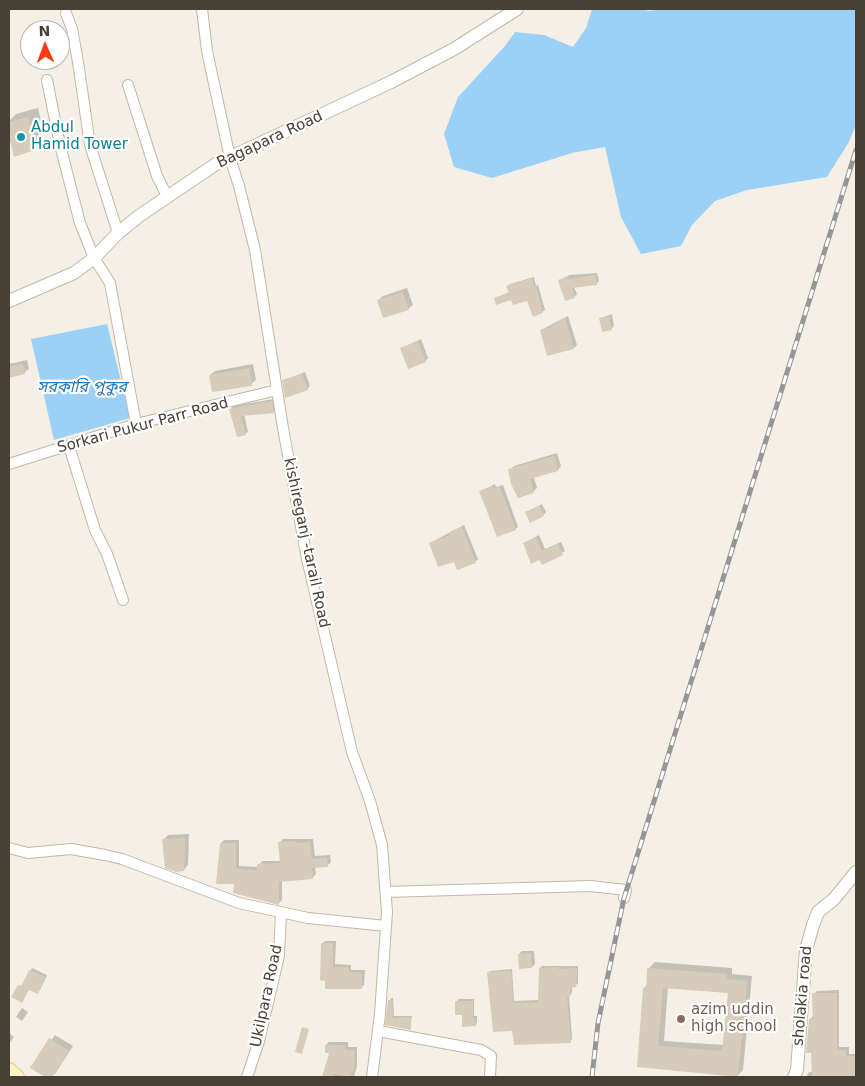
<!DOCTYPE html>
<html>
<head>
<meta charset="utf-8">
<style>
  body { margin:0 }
  #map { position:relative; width:865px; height:1086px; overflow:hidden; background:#f4f0e5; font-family:"DejaVu Sans",sans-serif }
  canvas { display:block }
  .frame { position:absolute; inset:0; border:10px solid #474034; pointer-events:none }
  .north { position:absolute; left:20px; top:20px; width:50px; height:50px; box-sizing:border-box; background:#fff; border:1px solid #b5b3ae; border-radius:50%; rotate:358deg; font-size:14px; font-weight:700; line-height:20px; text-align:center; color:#474034 }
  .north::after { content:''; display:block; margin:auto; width:18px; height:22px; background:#ff3911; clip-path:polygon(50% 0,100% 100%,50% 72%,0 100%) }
</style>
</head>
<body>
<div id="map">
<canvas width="865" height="1086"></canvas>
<div class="frame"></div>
<div class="north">N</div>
</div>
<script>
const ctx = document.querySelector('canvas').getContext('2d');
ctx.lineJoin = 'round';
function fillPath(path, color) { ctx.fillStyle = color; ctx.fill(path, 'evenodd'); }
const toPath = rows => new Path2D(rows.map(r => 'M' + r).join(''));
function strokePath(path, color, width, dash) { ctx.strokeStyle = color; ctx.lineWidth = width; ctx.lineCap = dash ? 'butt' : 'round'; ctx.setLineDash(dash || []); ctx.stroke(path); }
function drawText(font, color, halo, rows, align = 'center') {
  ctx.font = font + ' "DejaVu Sans","Noto Sans Bengali",sans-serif'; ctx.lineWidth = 4.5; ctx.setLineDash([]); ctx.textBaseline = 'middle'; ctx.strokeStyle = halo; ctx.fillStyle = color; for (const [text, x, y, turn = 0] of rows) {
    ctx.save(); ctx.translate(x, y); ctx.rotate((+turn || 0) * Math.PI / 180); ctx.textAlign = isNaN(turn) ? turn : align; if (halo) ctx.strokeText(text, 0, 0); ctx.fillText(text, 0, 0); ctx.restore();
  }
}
fillPath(toPath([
  [592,9,644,9,648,11,664,9,856,9,856,124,849,142,827,177,747,190,715,201,692,225,681,246,641,254,621,217,605,147,572,153,492,178,454,167,444,134,458,97,505,46,515,32,544,35,573,47,586,28],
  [107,324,130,418,54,440,31,339]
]), '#9bd0f7');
fillPath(toPath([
  [38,108,43,129,40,132,44,139,34,149,15,155,9,132,9,121,16,114],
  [597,273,599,281,596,284,574,287,577,294,574,297,559,280,570,275],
  [534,277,536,286,538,285,545,310,542,312,527,299,495,298,510,292,508,286,510,284],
  [407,288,413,305,408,309,379,300,383,296],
  [612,314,614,326,611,329,601,318],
  [568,316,577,345,574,348,548,355,541,330],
  [421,339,428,358,425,361,402,348],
  [27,360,29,369,24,373,9,376,9,364],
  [253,364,256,380,251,384,210,375,215,371],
  [305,372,310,386,307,389,284,380],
  [274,399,276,409,273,412,244,414,248,432,245,434,231,409,233,406],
  [557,453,561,466,558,470,534,477,537,488,533,492,510,470,514,466],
  [495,484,496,487,503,485,518,527,515,529,481,491],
  [542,504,546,512,543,515,526,512],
  [464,525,478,559,475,562,455,560,430,543],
  [539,535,545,549,561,542,565,551,542,563,524,543],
  [189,834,188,865,184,870,163,840,168,835],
  [283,839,313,839,315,856,330,855,331,862,327,866,315,866,316,874,312,878,282,881,282,900,279,903,236,883,221,843,224,840,239,840,239,866,258,867,262,861,281,861,280,842],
  [325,941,336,941,335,964,351,965,351,970,365,970,364,985,361,988,326,987,322,944],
  [522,951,534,951,535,964,532,967,519,954],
  [655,962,732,968,732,974,752,976,743,1070,737,1076,638,1066,644,988,647,985,649,968],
  [668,987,729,992,724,1045,664,1041],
  [542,966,578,966,578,984,572,986,572,993,569,995,572,1039,570,1042,513,1030,488,973,490,971,512,969,514,1001,539,1000,540,968],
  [32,968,47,975,40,990,29,989,22,1001,19,986,23,985],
  [839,990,839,1047,849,1047,849,1054,856,1054,856,1077,806,1077,809,1072,813,1072,810,1020,813,1016,814,994,817,991],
  [391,998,393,998,394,1016,412,1016,410,1029,387,1024],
  [459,999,474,999,474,1016,477,1016,477,1023,475,1025,463,1014,457,1001],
  [22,1008,28,1012,22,1021,16,1017],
  [9,1033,14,1037,9,1044],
  [55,1035,73,1046,55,1074,47,1077,32,1067],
  [329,1042,348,1042,348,1047,357,1047,357,1066,354,1077,323,1077,331,1052,326,1045]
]), '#0003');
fillPath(toPath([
  [28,117,34,140,30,141,35,150,14,157,9,137,9,122],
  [595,275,597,285,572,288,575,298,565,301,558,280,568,277,568,279],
  [532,278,534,287,536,287,543,313,533,317,527,301,513,305,511,300,496,305,494,298,509,293,506,286],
  [403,292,409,310,383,318,377,300],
  [609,316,612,330,602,332,599,318],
  [565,318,574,349,547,356,540,330,549,328],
  [418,341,426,362,408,369,400,348],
  [23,364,25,374,9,378,9,367],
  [249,368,252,386,212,392,209,375],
  [302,374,308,390,285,398,282,380],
  [272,401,274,413,241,416,246,435,237,437,229,409],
  [554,456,558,471,530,479,534,493,518,498,511,484,508,469],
  [492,486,494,489,500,487,516,530,497,537,479,491],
  [539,506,544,516,530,523,525,512],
  [462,527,476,563,457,570,454,562,438,567,429,543,450,535,449,532],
  [536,537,542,551,558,544,563,555,542,565,539,560,531,564,523,543],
  [185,838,184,871,176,872,165,868,162,839],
  [295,841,296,843,310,842,312,859,327,858,328,867,312,868,313,879,279,882,279,905,233,893,234,884,216,884,220,843,236,843,236,869,257,870,257,864,280,863,278,842],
  [321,943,333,943,333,967,349,967,349,972,362,973,362,989,325,989,325,981,320,980],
  [531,953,532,968,519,969,518,954],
  [558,967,558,969,577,968,576,987,570,988,571,996,567,997,571,1043,514,1045,512,1031,493,1032,487,972,511,971,513,1003,538,1002,539,968],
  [647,968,727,974,727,979,747,981,738,1077,637,1067,643,988,646,988],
  [663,988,728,993,722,1051,658,1046],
  [29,970,45,977,38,994,29,990,22,1003,11,997,18,985,21,987],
  [812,993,837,993,837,1050,846,1050,846,1056,856,1056,856,1077,812,1077,811,1053,806,1053,809,1019,813,1019],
  [388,1000,392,1000,393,1018,411,1017,411,1030,385,1025],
  [455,1001,473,1001,473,1018,475,1018,476,1026,462,1027,462,1015,455,1015],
  [302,1027,309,1029,302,1054,295,1052],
  [49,1038,69,1051,52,1077,45,1077,30,1068],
  [325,1045,345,1045,345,1050,355,1050,354,1071,352,1071,350,1077,334,1074,333,1077,322,1077,329,1053,325,1053]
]), '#d7ccb9');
const minor = toPath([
  [202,9,207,51,230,158,239,186,255,250,283,428,307,559,352,752,370,801,382,845,387,912,380,1014,372,1077],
  [66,13,72,29,78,62,90,145,118,233],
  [47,80,60,145,80,223,94,258,110,283,136,424],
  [128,85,157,176,167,196],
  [69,446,95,530,107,554,123,600],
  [9,464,136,424,277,390],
  [9,848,28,853,71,849,105,855,122,859,239,903,308,918,386,926],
  [386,892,590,886,626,890,624,898],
  [378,1031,481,1050,491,1056,490,1077],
  [247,1077,259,1041,279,956,281,913]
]);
const tertiary = toPath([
  [9,301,74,273,94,258,118,233,139,216,216,164,391,82,454,49,517,9],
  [794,1077,797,1070,806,950,813,925,818,912,834,899,856,872]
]);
const secondary = toPath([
  [9,1070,17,1077]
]);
strokePath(minor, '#c1b8a7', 12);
strokePath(tertiary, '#c1b8a7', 14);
strokePath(secondary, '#d8c790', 16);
strokePath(minor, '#fff', 10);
strokePath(tertiary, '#fff', 12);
strokePath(secondary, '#fff2c4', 14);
const rail = toPath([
  [592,1077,598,1023,624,898,856,150]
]);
strokePath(rail, '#969696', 5);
strokePath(rail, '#fff', 3, [9]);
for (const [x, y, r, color] of [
  [21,137,5,"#0f9aa8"],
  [681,1019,5,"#8d6e63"]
]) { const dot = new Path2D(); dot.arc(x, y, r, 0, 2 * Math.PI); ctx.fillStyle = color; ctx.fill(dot); strokePath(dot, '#fff', 2); }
drawText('15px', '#0d838f', '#fff', [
  ["Abdul",31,128],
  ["Hamid Tower",31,145]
], 'left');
drawText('15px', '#474034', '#fff', [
  ["Bagapara Road",270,140,-25],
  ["Sorkari Pukur Parr Road",143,426,-15],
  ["kishireganj -tarail Road",306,543,78],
  ["Ukilpara Road",267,996,-78],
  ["sholakia road",803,996,-85]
]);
drawText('15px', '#785e54', '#fff', [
  ["azim uddin",691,1010],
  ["high school",691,1027]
], 'left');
drawText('italic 16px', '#2279be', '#fff', [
  ["সরকারি পুকুর",82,388]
]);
</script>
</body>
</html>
